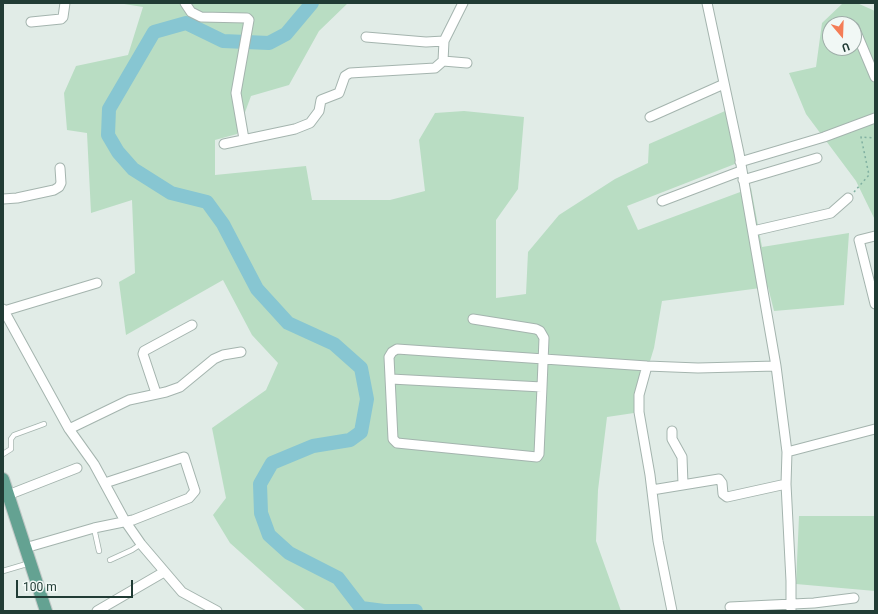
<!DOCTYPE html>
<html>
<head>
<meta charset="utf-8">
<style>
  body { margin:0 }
  #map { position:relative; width:878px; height:614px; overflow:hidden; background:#e1ece7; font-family:Roboto,sans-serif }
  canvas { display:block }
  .frame { position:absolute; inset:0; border:4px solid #213c35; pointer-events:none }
  .north { position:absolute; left:822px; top:16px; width:40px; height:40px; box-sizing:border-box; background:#f1f8f5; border:1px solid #9eada8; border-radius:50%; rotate:161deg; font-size:11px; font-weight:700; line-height:16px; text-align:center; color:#213c35 }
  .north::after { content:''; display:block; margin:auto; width:14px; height:18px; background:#f47d56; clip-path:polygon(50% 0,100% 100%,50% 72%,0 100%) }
  .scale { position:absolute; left:16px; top:580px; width:117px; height:18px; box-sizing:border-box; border:2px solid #213c35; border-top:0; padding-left:5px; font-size:12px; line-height:14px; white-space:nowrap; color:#213c35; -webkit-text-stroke:3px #f1f8f5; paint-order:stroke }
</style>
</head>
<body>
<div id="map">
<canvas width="878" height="614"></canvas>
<div class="frame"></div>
<div class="north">U</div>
<div class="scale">100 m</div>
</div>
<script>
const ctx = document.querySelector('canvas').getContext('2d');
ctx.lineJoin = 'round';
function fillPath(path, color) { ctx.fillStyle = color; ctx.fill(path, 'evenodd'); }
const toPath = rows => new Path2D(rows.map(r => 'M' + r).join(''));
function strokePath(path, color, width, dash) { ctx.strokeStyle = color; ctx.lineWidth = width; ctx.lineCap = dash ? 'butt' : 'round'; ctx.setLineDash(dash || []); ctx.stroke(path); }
fillPath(toPath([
  [118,3,348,3,319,31,289,85,251,96,237,134,215,140,215,175,306,166,312,200,390,200,425,191,419,140,435,113,464,111,524,117,518,189,496,220,496,298,526,294,528,252,559,215,615,179,648,163,649,144,732,108,740,162,627,206,638,230,751,188,762,247,849,233,844,305,774,311,768,287,662,301,654,348,634,413,607,417,598,490,596,541,621,611,306,611,230,543,213,515,226,498,212,428,266,390,278,363,252,335,223,280,126,335,119,282,135,273,132,200,91,213,87,133,67,130,64,93,76,66,128,55,143,7],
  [843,3,857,3,875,11,875,220,856,181,806,114,789,73,816,67,822,23],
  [830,24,854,24,854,48,830,48],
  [799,516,875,516,875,591,796,584]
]), '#b9ddc3');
strokePath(toPath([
  [312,3,286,34,269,43,223,41,186,23,154,32,109,109,108,135,118,152,133,169,171,193,207,202,223,224,257,289,288,323,334,344,361,368,367,399,361,432,350,440,313,446,272,463,260,484,261,513,269,535,289,553,338,578,361,608,384,611,416,611]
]), '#87c6d2', 14);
const lane = toPath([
  [3,454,11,449,11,439,14,435,44,424],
  [94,528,99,551],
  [110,560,132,550,141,544],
  [3,571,30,563]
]);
const street = toPath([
  [185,3,191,12,201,17,247,18,249,20,236,93,244,139],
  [707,3,739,153,776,366,787,452,786,484,791,581,791,611],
  [31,22,61,19,63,17,65,3],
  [854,27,875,77],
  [366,37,426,42,444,41,463,3],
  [444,41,443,61,467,63],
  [650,117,724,84],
  [224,144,295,129,310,123,319,111,321,100,339,93,345,76,350,73,435,68,443,61],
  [740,162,824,137,875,118],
  [743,180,817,158],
  [3,199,17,198,54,190,59,187,61,183,60,168],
  [662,201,741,171],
  [753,231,831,213,848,198],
  [875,236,859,240,875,304],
  [3,309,69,429,94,464,125,521,141,544,182,592,217,611],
  [4,311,97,283],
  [647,366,639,395,639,412,650,475,658,541,672,611],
  [391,379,542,387,544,338,540,331,536,329,473,319],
  [542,387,539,454,537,457,397,443,393,439,389,357,392,352,397,349,647,366,698,368,776,366],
  [156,393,143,354,144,351,192,325],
  [69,429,129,400,166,392,180,387,214,359,223,355,241,352],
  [672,431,672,439,682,457,683,484],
  [787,452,875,429],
  [652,490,719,479,722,483,723,494,727,497,786,484],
  [8,495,77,468],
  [25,548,94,528,133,520,189,498,195,491,184,457,105,483],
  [730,607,814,603,854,598],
  [97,611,164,572]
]);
const primary = toPath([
  [3,479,46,611]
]);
strokePath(lane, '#a4b4ae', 6);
strokePath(street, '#a4b4ae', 11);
strokePath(primary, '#c1c8c6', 14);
strokePath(toPath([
  [854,192,869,175,861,137,875,138]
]), '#80b0a1', 1.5, [2, 3]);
strokePath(lane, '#fff', 4.5);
strokePath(street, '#fff', 9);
strokePath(primary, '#64a292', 12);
</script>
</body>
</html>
